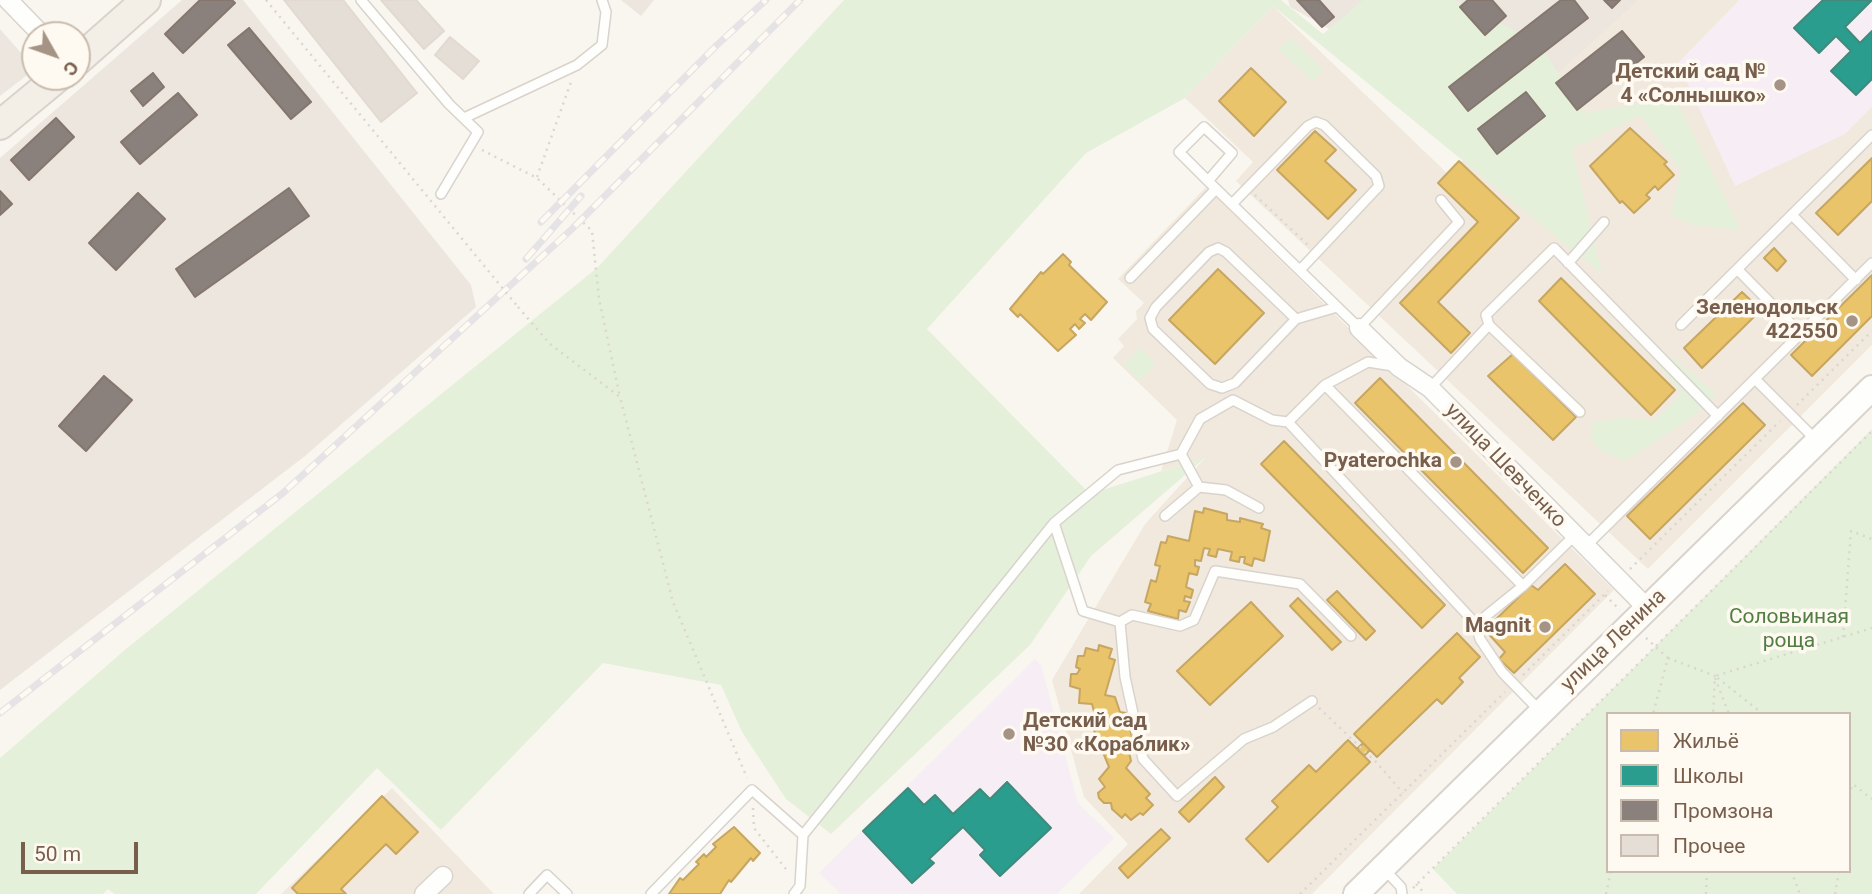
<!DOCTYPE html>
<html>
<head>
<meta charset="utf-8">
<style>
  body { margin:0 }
  #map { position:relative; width:1872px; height:894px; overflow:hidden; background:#f9f6ef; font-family:Roboto,sans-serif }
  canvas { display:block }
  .legend { position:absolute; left:1606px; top:712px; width:245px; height:161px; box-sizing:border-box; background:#fffaf1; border:2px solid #c9bcaf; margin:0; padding:9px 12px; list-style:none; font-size:21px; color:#785f4d }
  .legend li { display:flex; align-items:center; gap:14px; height:35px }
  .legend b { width:35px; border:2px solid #c9bcaf }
  .north { position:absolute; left:21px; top:21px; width:70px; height:70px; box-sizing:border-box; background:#fffaf1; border:2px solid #c9bcaf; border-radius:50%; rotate:130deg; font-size:19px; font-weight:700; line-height:28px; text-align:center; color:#785f4d }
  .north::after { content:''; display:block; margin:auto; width:24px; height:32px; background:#a59486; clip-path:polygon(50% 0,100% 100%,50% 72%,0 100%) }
  .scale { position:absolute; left:21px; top:842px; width:117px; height:32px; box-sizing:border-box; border:4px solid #785f4d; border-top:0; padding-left:9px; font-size:21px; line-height:24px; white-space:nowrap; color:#785f4d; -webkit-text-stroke:5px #fffaf1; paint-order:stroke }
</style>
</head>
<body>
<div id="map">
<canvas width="1872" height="894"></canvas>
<ul class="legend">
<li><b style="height:19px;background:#e9c46a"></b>Жильё</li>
<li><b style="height:19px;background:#2a9d8f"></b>Школы</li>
<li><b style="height:19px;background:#8a817c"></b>Промзона</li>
<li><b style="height:19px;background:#e5ded6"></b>Прочее</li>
</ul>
<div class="north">С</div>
<div class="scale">50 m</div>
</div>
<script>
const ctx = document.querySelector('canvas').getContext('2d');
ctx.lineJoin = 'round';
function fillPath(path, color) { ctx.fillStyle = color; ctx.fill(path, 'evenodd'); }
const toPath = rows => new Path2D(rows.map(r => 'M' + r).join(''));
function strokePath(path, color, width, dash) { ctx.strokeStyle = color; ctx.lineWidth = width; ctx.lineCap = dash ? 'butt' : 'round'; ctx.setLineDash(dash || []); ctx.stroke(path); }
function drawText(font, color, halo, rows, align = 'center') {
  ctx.font = font + ' Roboto,sans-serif'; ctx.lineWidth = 7; ctx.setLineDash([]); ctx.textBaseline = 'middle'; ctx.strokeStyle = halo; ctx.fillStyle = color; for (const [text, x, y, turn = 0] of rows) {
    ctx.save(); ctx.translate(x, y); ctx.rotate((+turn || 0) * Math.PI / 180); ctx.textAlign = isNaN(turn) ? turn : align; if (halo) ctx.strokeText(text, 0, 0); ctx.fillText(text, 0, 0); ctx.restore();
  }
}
fillPath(toPath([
  [1639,0,1872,0,1872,345,1648,569,1236,181,1253,162,1185,98,1273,6,1448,174],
  [1206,187,1614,590,1312,894,1079,894,1128,844,1084,797,1052,680,1145,524,1205,458,1161,471,1177,420,1113,358,1124,346,1118,339,1137,319,1136,311,1144,303,1118,279],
  [392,788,494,894,281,894]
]), '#f1e9dd');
fillPath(toPath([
  [182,0,243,0,471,285,476,307,305,456,0,690,0,158],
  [621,0,654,0,641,16],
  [1288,0,1639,0,1502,125,1290,7],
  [0,29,35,69,0,96]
]), '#ece6df');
fillPath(toPath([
  [1739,0,1872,0,1872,107,1845,134,1735,186,1678,63],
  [1035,659,1041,665,1078,803,1114,838,1057,894,841,894,819,873]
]), '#f6eef4');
fillPath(toPath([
  [844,0,1281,0,1323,34,1363,0,1454,0,1538,42,1584,113,1675,98,1741,230,1693,225,1671,215,1681,170,1640,115,1572,149,1602,274,1273,6,1185,98,1086,153,927,329,1090,494,1206,457,1091,556,1030,645,831,834,786,799,742,732,721,685,603,663,441,830,377,768,256,894,115,894,108,889,103,894,0,894,0,758,126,649,597,268],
  [1290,37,1323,70,1312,81,1278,49],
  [1140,348,1156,364,1140,381,1124,365],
  [1650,354,1674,358,1717,395,1687,421,1625,461,1601,451,1590,437,1593,422,1621,418,1654,421,1682,393],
  [1872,429,1872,894,1457,894,1433,869],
  [1608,714,1849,714,1849,871,1608,871]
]), '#e5f0da');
const homes = toPath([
  [1251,68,1286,102,1254,136,1219,101,1251,68],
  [1630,128,1667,162,1664,164,1674,175,1658,190,1655,186,1646,195,1650,198,1634,213,1622,201,1620,203,1590,166,1630,128],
  [1315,131,1336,150,1325,161,1356,190,1328,219,1277,170,1315,131],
  [1872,158,1872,201,1838,235,1816,213,1872,158],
  [1459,161,1519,218,1438,302,1470,333,1451,353,1400,303,1478,222,1438,183,1459,161],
  [1774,248,1786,261,1777,271,1764,258,1774,248],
  [1063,254,1071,262,1069,265,1107,302,1091,320,1085,314,1080,319,1085,323,1079,329,1075,324,1070,329,1076,335,1058,351,1020,314,1018,317,1010,309,1041,272,1043,274,1063,254],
  [1218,269,1264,313,1215,364,1169,320,1218,269],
  [1872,275,1872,316,1812,376,1791,355,1872,275],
  [1561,278,1675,390,1651,415,1539,301,1561,278],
  [1742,292,1761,310,1702,368,1684,348,1742,292],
  [1513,354,1576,417,1553,440,1488,376,1513,354],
  [1380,378,1548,548,1523,573,1355,403,1380,378],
  [1743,403,1765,425,1650,539,1627,516,1743,403],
  [1284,441,1445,605,1422,628,1261,464,1284,441],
  [1204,508,1227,514,1227,520,1240,522,1240,518,1263,524,1261,528,1270,531,1264,561,1254,558,1252,566,1244,563,1245,557,1240,557,1239,562,1230,560,1232,552,1218,549,1216,557,1208,555,1210,549,1204,548,1201,561,1195,560,1195,566,1199,567,1197,575,1189,573,1186,587,1193,590,1191,598,1185,596,1184,601,1190,602,1186,612,1179,610,1178,619,1148,611,1151,604,1145,602,1151,580,1156,582,1160,566,1155,565,1161,542,1166,543,1168,536,1189,541,1195,511,1203,513,1204,508],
  [1565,564,1595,594,1514,673,1499,659,1505,652,1485,630,1531,585,1538,590,1565,564],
  [1337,591,1375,631,1366,640,1327,600,1337,591],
  [1298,598,1341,642,1332,650,1290,606,1298,598],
  [1251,602,1283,636,1210,705,1177,671,1251,602],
  [1457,633,1480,657,1459,678,1463,682,1442,704,1437,699,1377,757,1354,734,1457,633],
  [1099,645,1112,649,1109,658,1115,660,1105,695,1115,697,1120,712,1126,713,1133,741,1127,743,1131,761,1126,768,1150,794,1146,798,1153,805,1143,815,1140,813,1131,820,1125,814,1122,818,1112,809,1111,803,1104,803,1099,798,1098,793,1105,787,1099,779,1109,767,1093,728,1098,727,1092,704,1079,703,1080,689,1070,686,1071,674,1077,674,1080,669,1076,667,1078,656,1084,656,1086,648,1098,651,1099,645],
  [1348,740,1370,762,1268,862,1246,839,1278,807,1272,801,1309,765,1316,772,1348,740],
  [1363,743,1370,750,1364,756,1357,749,1363,743],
  [1215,777,1224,787,1189,822,1179,812,1215,777],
  [382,796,418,832,396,854,386,844,341,889,346,894,298,894,292,888,382,796],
  [734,827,760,853,753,861,751,858,731,882,729,880,720,894,669,894,680,878,683,880,699,864,696,862,704,854,706,857,716,847,713,844,734,827],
  [1161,829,1170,838,1128,878,1119,868,1161,829]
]);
fillPath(homes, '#e9c46a');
strokePath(homes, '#c7a661', 2);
const schools = toPath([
  [1823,0,1872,0,1845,27,1860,43,1872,31,1872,79,1856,95,1831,71,1851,51,1836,36,1819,53,1794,28,1823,0],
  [1007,782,1051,828,1000,876,980,855,985,850,963,827,929,859,934,863,912,883,863,831,908,788,924,805,935,795,953,814,980,789,990,799,1007,782]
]);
fillPath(schools, '#2a9d8f');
strokePath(schools, '#418a7b', 2);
const industry = toPath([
  [200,0,232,0,235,3,183,53,165,34,200,0],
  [1297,0,1319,0,1334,17,1322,27,1297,0],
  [1468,0,1492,0,1506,16,1485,35,1460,7,1468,0],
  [1561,0,1574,0,1588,18,1468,111,1449,87,1561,0],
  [1604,0,1620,0,1612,8,1604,0],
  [249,28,311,102,291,119,228,45,249,28],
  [1622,31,1644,57,1577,110,1556,83,1622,31],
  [153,73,164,87,143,106,131,91,153,73],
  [1526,92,1545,116,1497,154,1478,129,1526,92],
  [178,93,197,115,140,164,121,142,178,93],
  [56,118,74,137,29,180,11,160,56,118],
  [289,188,309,216,195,297,176,269,289,188],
  [0,191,12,204,0,215,0,191],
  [138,193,165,219,116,270,89,243,138,193],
  [104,376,132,400,86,451,59,426,104,376]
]);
fillPath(industry, '#8a817c');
strokePath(industry, '#85776e', 2);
const building = toPath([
  [284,0,343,0,417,93,381,122,284,0],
  [381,0,416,0,444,31,424,49,381,0],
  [450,37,479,61,463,79,435,55,450,37]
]);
fillPath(building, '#e5ded6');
strokePath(building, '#e2dad1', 2);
const service = toPath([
  [361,0,449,104,478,132,441,194],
  [464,118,577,65,602,45,606,12,602,0],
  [1208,181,1179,152,1204,127,1232,153,1208,181,1359,328,1459,222,1441,200],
  [1232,204,1308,126,1316,122,1324,125,1376,176,1379,186,1300,270],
  [1793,216,1856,280],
  [1568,263,1604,222],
  [1738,270,1801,334],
  [1130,278,1216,189],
  [1296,319,1226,252,1218,248,1209,252,1156,307,1150,318,1153,329,1210,384,1222,388,1235,383,1296,319,1337,307],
  [1681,325,1872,135],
  [1755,379,1816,440],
  [1325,385,1368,362,1393,366],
  [1430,388,1489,325],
  [1580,412,1489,325,1486,315,1554,248,1718,416],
  [1288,422,1325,385,1523,586,1573,537],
  [1181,454,1199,487],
  [1165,516,1199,487,1226,490,1259,508],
  [1054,523,1083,611,1120,622,1125,677,1143,759,1177,796,1244,739,1273,727,1312,701],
  [1586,546,1872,263],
  [1120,622,1132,615,1180,626,1194,620,1215,571,1300,584,1351,636],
  [1476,624,1523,586],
  [1384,869,1401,887,1402,894],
  [529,894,547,875,567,894],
  [651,894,752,790,803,835],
  [794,894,800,886,803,835,1054,523,1118,470,1181,454,1200,419,1233,400,1272,420,1288,422,1476,624,1480,639,1502,672,1540,711]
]);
const minor = toPath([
  [8,0,42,35],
  [1359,328,1399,367,1430,388,1647,608],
  [424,894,443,876]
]);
const secondary = toPath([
  [1356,894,1872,388]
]);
const primary = toPath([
  [77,61,146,0],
  [0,125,58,77]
]);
strokePath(service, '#d8d3cc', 12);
strokePath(minor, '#d8d3cc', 21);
strokePath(secondary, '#d9d3cc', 28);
strokePath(primary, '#dad2cc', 32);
strokePath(toPath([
  [482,150,537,178,592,231,599,299,620,397],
  [537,177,571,82],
  [1255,195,1309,246],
  [518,307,550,344,620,397,673,602,747,778],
  [1797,405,1872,331],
  [1630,569,1780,421],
  [1605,595,1620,610],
  [1843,637,1851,531,1872,539],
  [1646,638,1668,658,1653,714],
  [1668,658,1715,676,1713,714],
  [1523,675,1608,591],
  [1715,678,1729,714],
  [1319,708,1376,762,1403,793],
  [1763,714,1715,676,1872,628],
  [1849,781,1872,799],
  [1849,803,1852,783],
  [753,808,754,828,789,873],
  [1791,871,1800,894],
  [1416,884,1425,894],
  [1413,888,1872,431],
  [1300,894,1505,692],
  [1606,894,1611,871],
  [1706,894,1707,871],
  [1835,894,1839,871]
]), '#dbd6d0', 2.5, [2, 5]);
strokePath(service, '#fefefd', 9);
strokePath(minor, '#fefefd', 18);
strokePath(secondary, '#fefefd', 24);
strokePath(primary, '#f3efe7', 28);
const rail = toPath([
  [541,222,717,45,766,0],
  [526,259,581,196],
  [0,713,283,493,572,229,800,0]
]);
strokePath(rail, '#e6e3e6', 7);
strokePath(rail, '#fffaf1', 4.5, [13]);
strokePath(toPath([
  [266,0,518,307]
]), '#dbd6d0', 2.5, [2, 5]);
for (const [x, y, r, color] of [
  [1780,85,7,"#a59486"],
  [1852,321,7,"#a59486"],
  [1456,462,7,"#a59486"],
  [1545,627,7,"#a59486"],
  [1009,734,7,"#a59486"]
]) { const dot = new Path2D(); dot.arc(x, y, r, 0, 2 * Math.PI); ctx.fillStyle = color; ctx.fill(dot); strokePath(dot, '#fffaf1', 2.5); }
drawText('bold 21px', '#785f4d', '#fffaf1', [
  ["Детский сад №",1766,73],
  ["4 «Солнышко»",1766,97],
  ["Зеленодольск",1838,309],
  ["422550",1838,333],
  ["Pyaterochka",1442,462],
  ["Magnit",1531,627],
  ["Детский сад",1023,722,"left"],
  ["№30 «Кораблик»",1023,746,"left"]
], 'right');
drawText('21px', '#785f4d', '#fffaf1', [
  ["улица Шевченко",1505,466,46],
  ["улица Ленина",1614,641,-44]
]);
drawText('21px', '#527e44', '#fffaf1', [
  ["Соловьиная",1789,618],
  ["роща",1789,642]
]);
</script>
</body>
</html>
